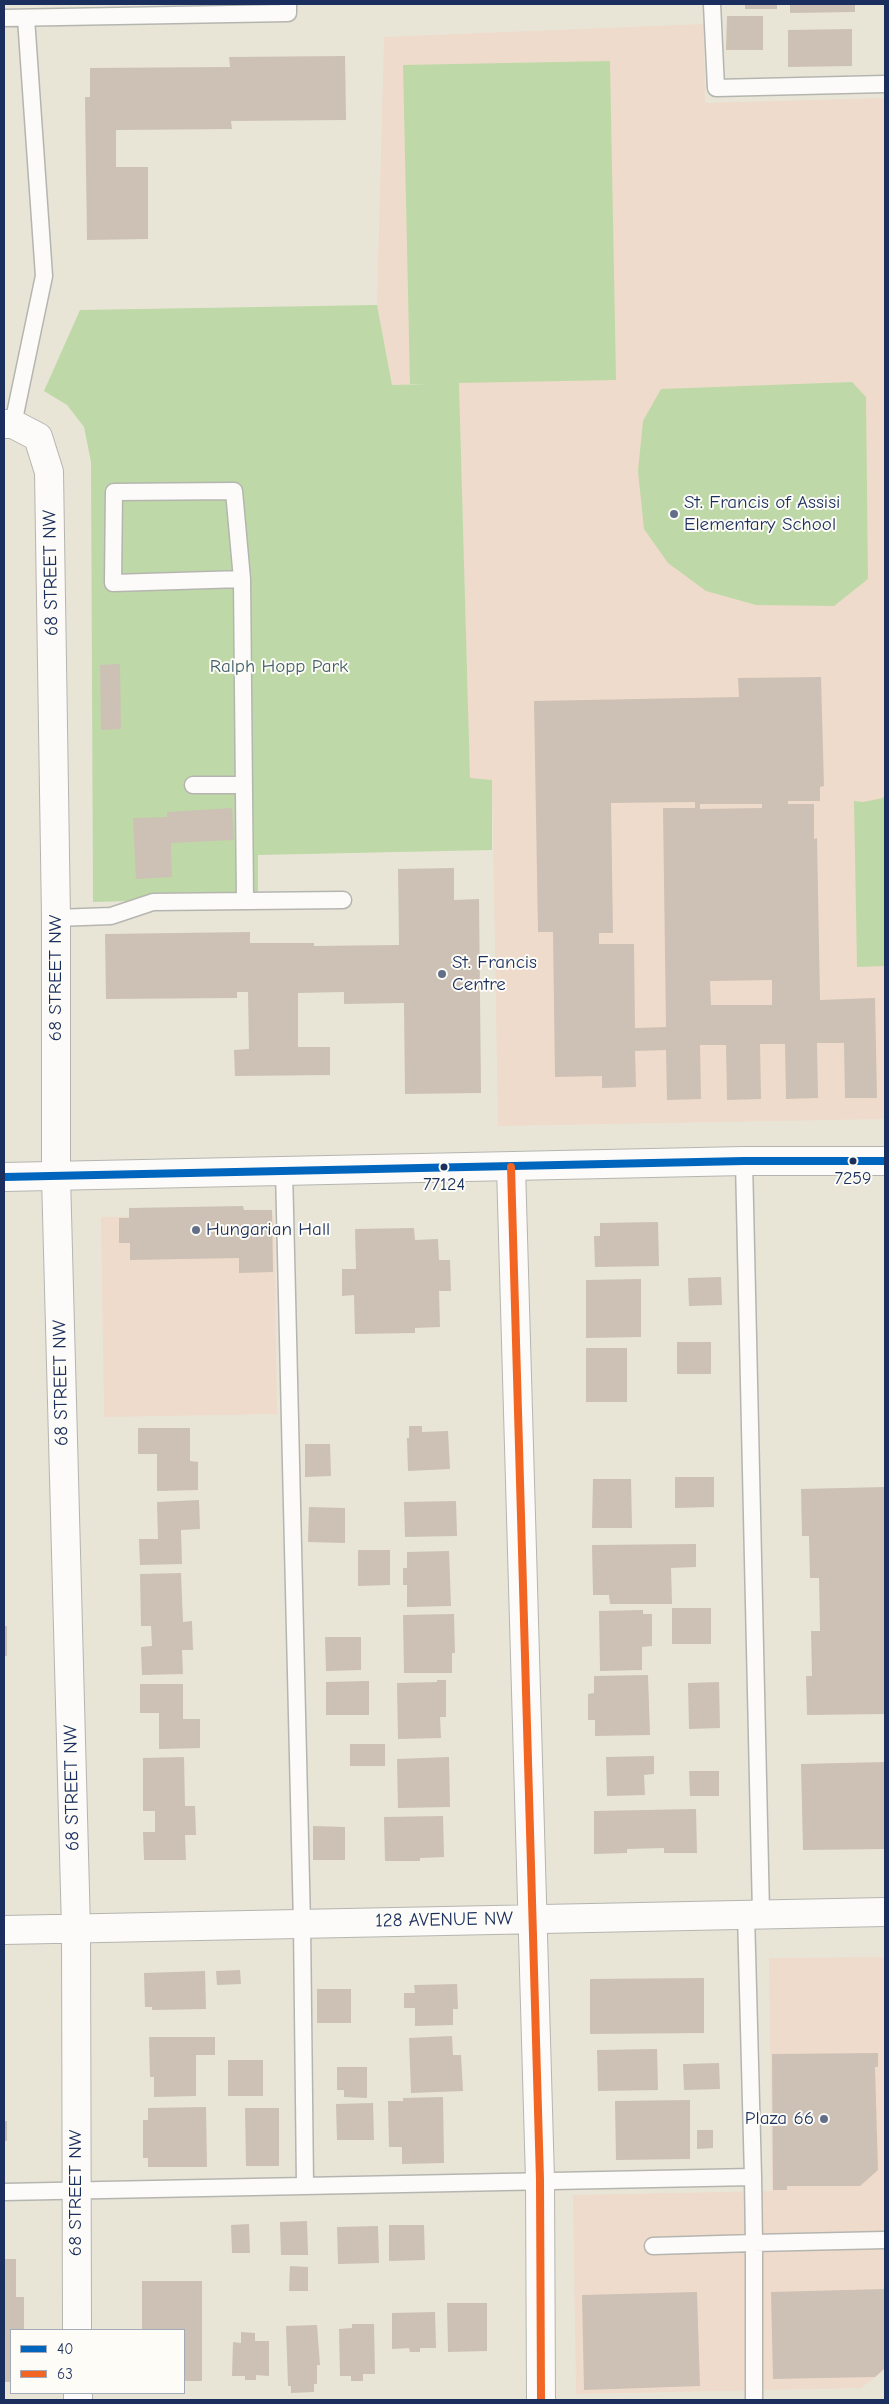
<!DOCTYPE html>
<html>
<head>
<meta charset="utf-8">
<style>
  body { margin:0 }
  #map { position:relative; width:889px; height:2404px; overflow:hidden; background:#e8e5d7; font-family:"Comic Neue",sans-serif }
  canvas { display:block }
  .frame { position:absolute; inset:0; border:5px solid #1b2f5e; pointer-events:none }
  .legend { position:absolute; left:10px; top:2329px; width:175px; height:65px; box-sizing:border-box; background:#fdfcf7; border:1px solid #a3aaba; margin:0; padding:6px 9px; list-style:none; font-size:15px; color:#1b2f5e }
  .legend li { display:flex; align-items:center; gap:10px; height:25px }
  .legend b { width:25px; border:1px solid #a3aaba }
</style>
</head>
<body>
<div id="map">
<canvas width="889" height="2404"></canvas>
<div class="frame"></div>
<ul class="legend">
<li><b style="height:6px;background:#0065bd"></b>40</li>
<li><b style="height:6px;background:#f26522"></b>63</li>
</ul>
</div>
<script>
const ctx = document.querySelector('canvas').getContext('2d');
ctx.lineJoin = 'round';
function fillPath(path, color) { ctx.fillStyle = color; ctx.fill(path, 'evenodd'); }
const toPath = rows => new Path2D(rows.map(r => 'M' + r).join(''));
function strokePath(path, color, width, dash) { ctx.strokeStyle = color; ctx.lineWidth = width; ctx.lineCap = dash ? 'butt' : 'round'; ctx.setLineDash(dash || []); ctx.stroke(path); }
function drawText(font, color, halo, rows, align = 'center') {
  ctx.font = font + ' "Comic Neue",sans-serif'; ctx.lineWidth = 4; ctx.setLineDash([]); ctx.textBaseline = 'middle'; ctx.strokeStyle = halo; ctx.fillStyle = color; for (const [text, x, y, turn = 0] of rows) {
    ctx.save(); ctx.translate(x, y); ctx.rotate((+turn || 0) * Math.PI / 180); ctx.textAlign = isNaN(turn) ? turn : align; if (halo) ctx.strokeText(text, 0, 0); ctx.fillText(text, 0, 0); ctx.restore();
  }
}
fillPath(toPath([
  [704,24,705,103,885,98,885,1119,498,1126,492,780,470,779,459,383,392,385,377,305,384,37],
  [274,1215,277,1414,104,1417,101,1217],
  [885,1957,885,2370,861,2388,576,2394,573,2195,772,2191,769,1958]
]), '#efdbcb');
fillPath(toPath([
  [610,61,616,380,459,383,470,778,492,780,492,850,258,855,258,898,93,902,91,462,84,427,67,405,44,391,80,310,377,305,392,385,429,384,410,384,403,65],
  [852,382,866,397,868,579,834,606,756,605,706,591,668,563,644,529,638,471,643,421,661,389],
  [885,794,885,966,857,967,854,801,863,802,883,798]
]), '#bed9a7');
fillPath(toPath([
  [745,4,777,4,777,9,745,9],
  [790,4,855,4,855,12,790,13],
  [727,16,763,16,763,50,726,50],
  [852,29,852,66,788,67,788,30],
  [345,56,346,120,231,121,232,129,116,130,116,167,148,167,148,239,87,240,85,97,90,97,90,68,230,67,229,57],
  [120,664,121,729,101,730,100,665],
  [821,677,824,786,820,787,820,801,788,801,788,804,814,804,814,839,817,838,820,1000,875,998,877,1098,845,1098,844,1043,817,1043,818,1098,786,1099,785,1044,760,1044,761,1099,727,1100,726,1045,700,1045,701,1099,667,1100,666,1050,635,1051,636,1087,602,1088,602,1076,555,1077,553,932,538,932,534,701,739,697,738,678],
  [695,802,695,808,663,808,666,1027,635,1028,634,944,599,944,599,933,613,933,611,803],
  [700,804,762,804,762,808,700,809],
  [772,980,772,1005,711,1005,710,981],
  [232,808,234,840,171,843,172,877,136,879,133,818,167,817,167,812],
  [454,868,454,900,479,899,481,1093,405,1094,404,1003,344,1004,344,992,298,993,298,1047,330,1047,330,1075,235,1076,234,1050,249,1049,248,992,237,992,237,998,106,999,105,934,250,932,250,943,314,943,314,946,399,945,398,869],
  [243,1206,244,1210,272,1210,273,1272,239,1273,239,1258,130,1260,130,1243,119,1243,119,1218,129,1218,129,1208],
  [658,1222,659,1266,595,1267,594,1236,600,1236,600,1223],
  [414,1228,415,1240,438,1239,439,1260,450,1260,451,1291,439,1291,440,1327,415,1328,415,1333,355,1334,354,1295,342,1296,342,1269,356,1269,355,1229],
  [721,1277,722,1305,689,1306,688,1278],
  [641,1279,641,1337,586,1338,586,1280],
  [677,1342,711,1342,711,1374,677,1374],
  [586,1348,627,1348,627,1402,586,1402],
  [409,1426,422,1426,422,1432,448,1431,450,1469,408,1471,407,1438,409,1438],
  [138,1428,190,1428,190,1461,198,1462,198,1490,157,1491,157,1454,138,1454],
  [305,1444,330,1444,331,1476,305,1477],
  [675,1477,714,1477,714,1507,675,1508],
  [593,1479,631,1479,632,1528,592,1528],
  [885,1487,885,1714,807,1715,806,1676,812,1676,811,1631,820,1631,819,1578,810,1578,809,1536,802,1536,801,1489],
  [199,1500,200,1529,181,1530,182,1564,140,1565,139,1539,158,1539,157,1502],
  [456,1501,457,1536,405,1537,404,1502],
  [309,1507,345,1508,345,1543,308,1542],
  [696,1544,696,1567,671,1568,672,1604,610,1604,609,1595,593,1595,592,1545],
  [358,1550,390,1550,390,1585,358,1586],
  [449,1551,451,1606,407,1607,407,1585,403,1585,403,1568,407,1568,407,1552],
  [181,1573,183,1622,192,1621,193,1650,182,1650,183,1674,142,1675,141,1647,152,1646,151,1626,141,1626,140,1574],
  [672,1608,711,1608,711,1644,672,1644],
  [643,1610,643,1614,652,1614,652,1646,642,1647,642,1670,600,1671,599,1611],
  [454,1614,455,1653,452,1653,452,1673,404,1673,403,1615],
  [4,1626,7,1626,7,1656,4,1656],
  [325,1637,361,1637,361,1670,326,1671],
  [648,1675,650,1735,595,1736,595,1720,588,1720,588,1694,594,1693,594,1676],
  [437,1680,446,1680,446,1717,440,1717,441,1738,398,1739,397,1683,437,1682],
  [369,1681,369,1715,326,1715,326,1682],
  [719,1682,720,1728,689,1729,688,1683],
  [140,1684,183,1684,183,1719,200,1719,200,1748,159,1749,159,1713,140,1713],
  [350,1744,385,1744,385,1766,350,1766],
  [654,1756,654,1774,644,1775,645,1795,607,1796,606,1757],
  [184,1757,185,1806,195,1806,196,1835,185,1835,186,1860,144,1860,143,1832,155,1832,155,1811,143,1811,143,1758],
  [449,1757,450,1807,398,1808,397,1759],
  [885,1762,885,1849,803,1850,801,1764],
  [689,1771,719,1771,719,1796,690,1796],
  [696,1809,697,1853,664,1853,664,1848,627,1849,627,1853,594,1854,594,1811],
  [443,1816,444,1857,420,1858,420,1861,385,1861,384,1817],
  [313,1826,345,1827,345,1860,313,1860],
  [240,1970,241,1984,217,1985,216,1971],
  [205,1971,206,2009,152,2010,152,2007,145,2007,144,1973],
  [704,1978,704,2033,590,2034,590,1979],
  [457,1984,458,2009,453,2009,453,2025,415,2026,415,2008,404,2008,404,1993,415,1993,414,1985],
  [317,1989,351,1989,351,2023,317,2023],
  [452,2036,453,2055,461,2055,463,2091,411,2093,409,2038],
  [149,2037,215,2037,215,2055,196,2055,196,2096,154,2097,154,2077,150,2077],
  [657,2049,658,2090,598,2091,597,2050],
  [878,2053,878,2067,875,2067,878,2170,860,2186,787,2186,787,2190,773,2190,772,2054],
  [228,2060,263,2060,263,2096,228,2096],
  [719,2063,720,2089,684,2090,683,2064],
  [337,2067,367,2067,367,2098,344,2097,344,2090,337,2090],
  [443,2097,444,2163,402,2164,402,2147,389,2147,388,2101,403,2101,403,2098],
  [690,2100,690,2159,616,2160,615,2101],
  [373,2103,374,2140,337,2140,336,2104],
  [206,2107,207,2167,148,2167,148,2158,143,2158,143,2120,148,2120,148,2108],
  [245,2108,279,2108,279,2166,246,2166],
  [4,2121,7,2121,7,2141,4,2141],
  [697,2130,713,2130,713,2148,697,2149],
  [307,2221,308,2255,281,2255,280,2222],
  [249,2224,250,2253,232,2253,231,2225],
  [389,2225,424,2225,425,2260,389,2261],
  [378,2226,379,2263,338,2264,337,2227],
  [4,2259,16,2259,16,2297,24,2297,24,2330,11,2330,11,2382,4,2382],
  [290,2266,308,2267,308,2291,289,2291],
  [142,2281,202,2281,202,2381,184,2381,184,2330,142,2330],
  [885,2289,885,2368,875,2377,773,2379,771,2292],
  [697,2292,700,2386,584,2390,582,2295],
  [447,2303,487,2303,487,2351,448,2352],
  [435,2312,436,2348,420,2348,420,2352,410,2352,409,2348,392,2349,392,2313],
  [352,2324,374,2324,375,2374,363,2374,363,2381,351,2381,351,2376,340,2376,339,2329,352,2328],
  [317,2325,320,2365,317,2365,317,2384,314,2384,314,2392,291,2393,291,2386,288,2386,286,2326],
  [241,2332,255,2333,255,2341,269,2341,269,2376,256,2375,256,2380,245,2380,245,2376,232,2376,233,2342,241,2343]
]), '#ccc1b4');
const service = toPath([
  [712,4,716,88,885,84],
  [4,18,288,13,288,4],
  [13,424,44,276,26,18],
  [242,579,113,583,114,492,234,491,242,579,245,901],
  [193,785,244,785],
  [56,918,111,916,153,902,343,900],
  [744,1161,761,1913],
  [284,1170,302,1924,305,2186],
  [4,2192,753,2177,746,1914],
  [653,2246,754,2243,753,2177],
  [754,2400,754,2243,885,2240]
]);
const minor = toPath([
  [4,424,13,424,38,437,49,472,56,918,56,1176,76,1929,77,2330],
  [511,1167,540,2180,541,2400],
  [4,1930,885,1912],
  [78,2393,78,2400]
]);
const tertiary = toPath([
  [4,1177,744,1161,885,1161]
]);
strokePath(service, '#b5b5b0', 19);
strokePath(minor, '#b5b5b0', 30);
strokePath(tertiary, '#b5b5b0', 30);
strokePath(service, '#fcfbf9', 16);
strokePath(minor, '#fcfbf9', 28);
strokePath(tertiary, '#fcfbf9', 28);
strokePath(toPath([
  [4,1177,744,1161,885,1161]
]), '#0065bd', 8);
strokePath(toPath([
  [511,1167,540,2180,541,2400]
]), '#f26522', 8);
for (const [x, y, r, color] of [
  [674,514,5,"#636f88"],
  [442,974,5,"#636f88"],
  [853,1161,4.5,"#1b2f5e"],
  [444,1167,4.5,"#1b2f5e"],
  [196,1230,5,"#636f88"],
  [824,2119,5,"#636f88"]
]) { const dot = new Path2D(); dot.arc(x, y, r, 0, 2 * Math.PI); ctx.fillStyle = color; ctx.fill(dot); strokePath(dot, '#fdfcf7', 2); }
drawText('18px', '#1b2f5e', '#fdfcf7', [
  ["7259",853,1179],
  ["77124",444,1185]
]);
drawText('19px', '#1b2f5e', '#fdfcf7', [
  ["St. Francis of Assisi",684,503],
  ["Elementary School",684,525],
  ["St. Francis",452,963],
  ["Centre",452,985],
  ["Hungarian Hall",206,1230],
  ["Plaza 66",814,2119,"right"]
], 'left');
drawText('19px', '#1b2f5e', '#fdfcf7', [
  ["68 STREET NW",51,573,-91],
  ["68 STREET NW",56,978,-90],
  ["68 STREET NW",61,1383,-91],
  ["68 STREET NW",72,1788,-91],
  ["128 AVENUE NW",444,1920,-1],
  ["68 STREET NW",76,2193,-90]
]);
drawText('19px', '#415f68', '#fdfcf7', [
  ["Ralph Hopp Park",279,667]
]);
</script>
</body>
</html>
